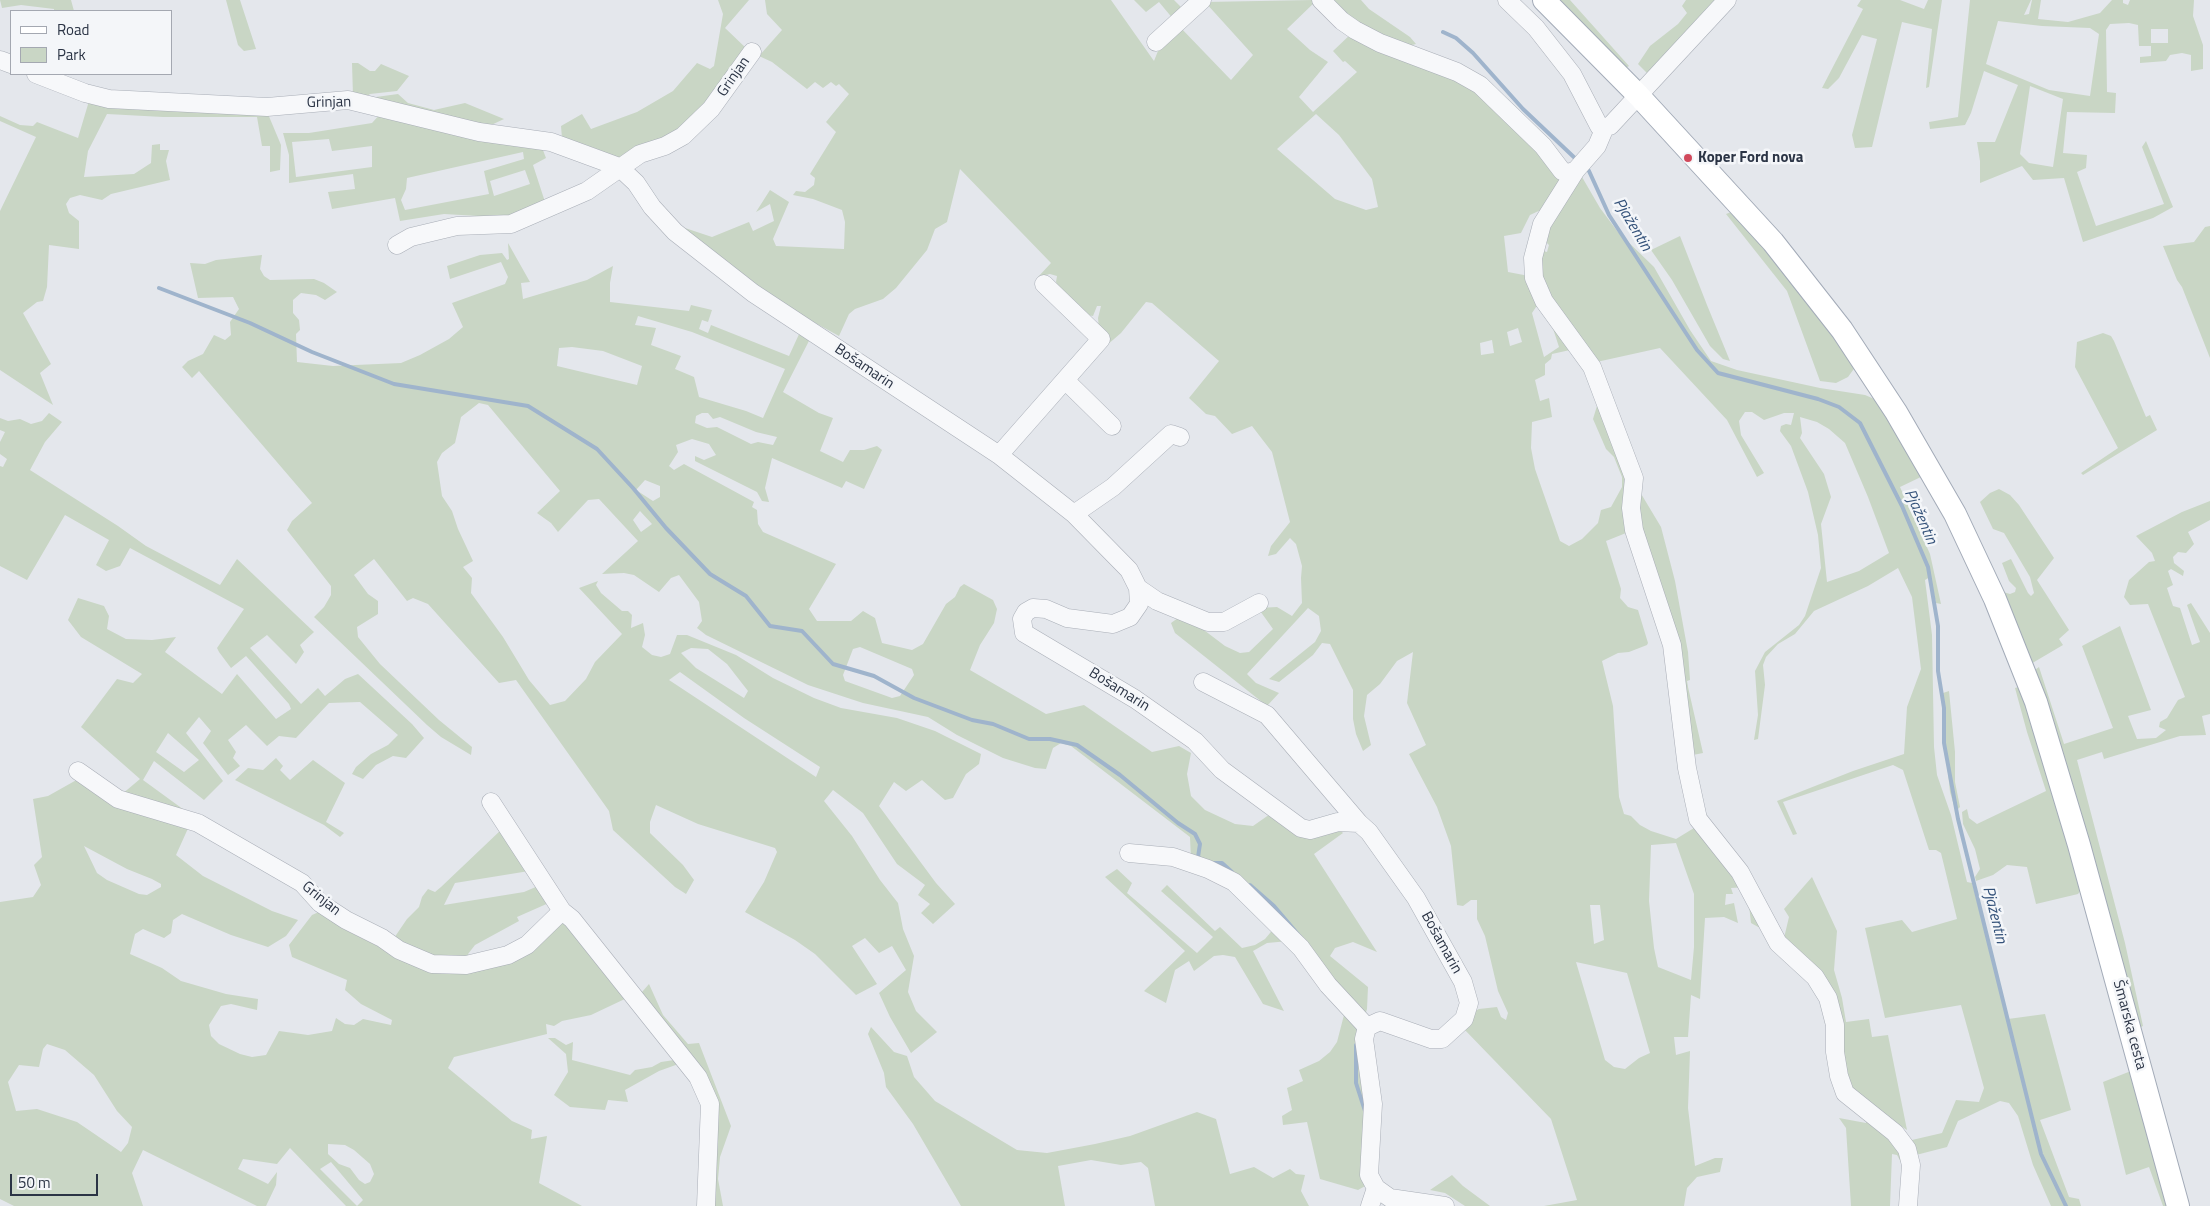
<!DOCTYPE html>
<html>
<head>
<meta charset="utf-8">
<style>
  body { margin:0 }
  #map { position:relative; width:2210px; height:1206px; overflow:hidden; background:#e4e7ec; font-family:"Titillium Web",sans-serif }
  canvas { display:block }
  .legend { position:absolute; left:10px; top:10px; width:162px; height:65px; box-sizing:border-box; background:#f4f6f9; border:1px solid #a4a8b1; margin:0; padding:6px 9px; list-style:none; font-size:15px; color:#2b3445 }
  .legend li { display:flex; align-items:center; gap:10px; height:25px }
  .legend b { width:25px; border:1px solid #a4a8b1 }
  .scale { position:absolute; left:10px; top:1174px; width:88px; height:22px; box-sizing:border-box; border:2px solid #2b3445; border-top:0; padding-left:6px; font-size:15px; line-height:18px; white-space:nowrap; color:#2b3445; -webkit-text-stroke:4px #f4f6f9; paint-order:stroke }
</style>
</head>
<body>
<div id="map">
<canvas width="2210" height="1206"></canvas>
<ul class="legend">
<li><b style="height:6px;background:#fff"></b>Road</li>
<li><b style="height:14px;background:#c9d6c5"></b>Park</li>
</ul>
<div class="scale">50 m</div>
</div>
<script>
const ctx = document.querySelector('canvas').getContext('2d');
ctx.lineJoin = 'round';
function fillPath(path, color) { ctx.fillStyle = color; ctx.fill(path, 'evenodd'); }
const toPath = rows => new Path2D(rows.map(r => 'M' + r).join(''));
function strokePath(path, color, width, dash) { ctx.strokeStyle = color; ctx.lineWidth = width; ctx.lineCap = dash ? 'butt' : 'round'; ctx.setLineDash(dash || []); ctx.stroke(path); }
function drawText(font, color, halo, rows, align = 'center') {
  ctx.font = font + ' "Titillium Web",sans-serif'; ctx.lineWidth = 5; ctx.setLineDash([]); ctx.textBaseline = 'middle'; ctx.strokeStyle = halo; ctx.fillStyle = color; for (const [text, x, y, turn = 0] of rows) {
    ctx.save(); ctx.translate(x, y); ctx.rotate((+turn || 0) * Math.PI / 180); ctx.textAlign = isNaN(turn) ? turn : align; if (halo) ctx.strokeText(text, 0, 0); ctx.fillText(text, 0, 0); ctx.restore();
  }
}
fillPath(toPath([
  [0,0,71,0,74,11,54,11,54,9,21,5,2,8],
  [226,0,240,0,256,49,244,51,238,45],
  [718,0,749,0,725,28,747,49,685,131,621,159,594,148,562,138,561,126,582,114,591,129,637,112,673,91,697,63,710,69,714,66,723,14],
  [765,0,1111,0,1154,61,1162,41,1179,26,1231,80,1253,55,1205,2,1313,0,1315,2,1287,29,1310,50,1328,62,1299,97,1313,112,1357,72,1345,61,1343,62,1333,51,1353,32,1376,44,1459,77,1496,104,1538,147,1562,183,1545,208,1530,215,1521,233,1504,236,1508,272,1529,276,1570,344,1570,350,1552,354,1551,359,1545,364,1545,375,1535,380,1540,401,1549,398,1552,417,1532,422,1531,448,1535,469,1560,541,1569,546,1582,539,1598,523,1601,510,1611,507,1622,487,1622,477,1614,457,1606,449,1593,419,1600,396,1632,477,1628,508,1631,531,1606,541,1621,589,1620,598,1628,607,1638,610,1648,643,1647,645,1629,652,1618,653,1602,661,1613,706,1619,797,1624,814,1631,816,1640,825,1651,831,1676,839,1694,828,1703,831,1748,886,1761,921,1769,933,1751,923,1747,887,1731,888,1733,894,1726,894,1725,905,1734,903,1738,923,1724,917,1705,918,1700,999,1691,995,1688,1037,1674,1037,1676,1055,1690,1051,1688,1108,1695,1166,1715,1158,1723,1158,1720,1172,1697,1177,1687,1188,1684,1206,1544,1206,1577,1200,1551,1119,1463,1028,1471,1013,1479,1009,1497,1007,1501,1017,1506,1020,1508,1013,1498,991,1485,936,1477,919,1477,900,1471,900,1463,906,1457,905,1451,846,1437,807,1409,754,1426,745,1407,703,1413,652,1397,661,1380,684,1367,695,1364,716,1371,745,1363,751,1356,734,1353,719,1353,690,1330,644,1322,643,1313,655,1279,682,1269,679,1315,642,1321,631,1319,616,1308,608,1247,674,1256,683,1279,693,1267,706,1175,633,1171,623,1178,618,1196,624,1225,646,1240,653,1249,652,1273,629,1258,608,1277,607,1292,616,1302,603,1301,578,1302,566,1296,544,1290,538,1276,554,1268,556,1271,546,1290,522,1272,452,1252,426,1232,434,1215,416,1206,414,1189,398,1219,361,1152,303,1146,302,1121,333,1099,352,1105,340,1099,329,1098,318,1101,306,1097,306,1093,316,1087,315,1065,299,1056,282,1057,276,1050,274,1038,277,1051,263,960,169,947,222,935,229,927,250,896,288,883,299,855,309,849,314,839,336,786,307,673,224,712,237,749,222,753,231,774,221,770,204,756,212,770,190,789,202,773,239,776,246,844,249,845,222,842,210,813,199,793,195,796,191,805,192,814,185,815,178,810,174,836,132,826,122,849,94,839,84,836,86,831,82,823,88,815,82,807,89,772,62,759,56,782,30,767,14],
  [1316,114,1339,135,1372,179,1378,207,1366,210,1335,199,1277,149],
  [1536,307,1546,307,1559,347,1544,357,1532,313],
  [1518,328,1522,342,1510,346,1507,332],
  [1492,340,1494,353,1481,355,1480,343],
  [1676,843,1694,894,1694,947,1691,980,1658,967,1654,948,1649,901,1651,845],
  [1590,905,1600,905,1604,940,1594,944],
  [1576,962,1627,973,1650,1053,1639,1058,1625,1069,1614,1067,1605,1060],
  [1134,0,1174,0,1185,11,1174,20,1159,2,1146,12],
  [1327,0,1361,0,1369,9,1410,37,1416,44,1408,46,1378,37],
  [1552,0,1570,0,1629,66,1621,71],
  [1686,0,1718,0,1650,72,1647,73,1638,64,1650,46,1678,24,1687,13,1682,6],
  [1861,0,1900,0,1924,9,1928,0,1942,0,1929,87,1926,88,1932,29,1902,22,1872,147,1855,148,1852,135,1877,39,1862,35,1839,78,1828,89,1822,88,1863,9,1857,6],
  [1970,0,2031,0,2024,15,2029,14,2032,0,2041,0,2038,19,2068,22,2100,13,2112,0,2123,0,2123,3,2128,5,2130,0,2194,0,2193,16,2203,45,2203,69,2191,71,2191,55,2182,53,2170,55,2166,61,2140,63,2140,57,2151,56,2151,46,2139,46,2138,25,2129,23,2110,24,2106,30,2107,92,2116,93,2115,113,2067,112,2063,153,2087,155,2086,168,2077,172,2096,226,2164,204,2142,147,2146,141,2173,207,2153,218,2083,242,2064,178,2033,180,2022,166,1980,183,1980,161,1977,142,1995,142,2018,85,1984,71,1971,113,1965,125,1930,129,1929,122,1958,117],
  [1998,21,2042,26,2090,28,2099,34,2090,96,2049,90,1986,64],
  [2151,29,2168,29,2168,43,2151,43],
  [2030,86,2063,99,2053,167,2029,163,2020,154],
  [352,63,358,63,370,71,375,71,381,64,409,76,397,91,370,94,363,99,353,96],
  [398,94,408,103,434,110,465,103,504,119,487,127,372,101,376,97],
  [89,101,268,114,281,145,280,170,270,172,270,146,262,146,257,117,163,117,107,114,88,151,84,177,134,174,151,163,152,145,160,144,160,150,169,150,166,161,170,180,111,194,102,200,80,195,70,198,66,204,69,213,79,221,79,249,49,245,47,287,43,301,37,302,23,313,51,364,40,373,53,405,0,370,0,211,36,137,0,121,0,116,20,125,33,126,37,122,78,138],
  [382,112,541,145,546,158,533,165,546,205,512,218,444,214,400,221,395,198,332,209,328,192,355,189,353,174,289,183,289,155,283,133,309,133,372,123],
  [329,139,332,151,372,146,372,167,296,177,292,142],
  [523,152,524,159,484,171,489,194,405,210,401,200,406,189,407,178],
  [525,170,530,184,494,196,490,181],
  [1582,177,1600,208,1618,232,1654,267,1690,330,1711,361,1737,370,1820,388,1865,395,1879,401,1925,475,1900,487,1930,554,1941,604,1936,603,1930,577,1925,580,1932,635,1934,747,1937,775,1951,815,1967,882,1972,883,2008,1019,2045,1014,2071,1110,2040,1120,2069,1197,2079,1199,2081,1206,2051,1206,2033,1165,2018,1116,2009,1103,2000,1101,1958,1121,1947,1147,1916,1155,1912,1140,1942,1133,1956,1100,1979,1102,1984,1088,1961,1005,1885,1018,1865,928,1902,920,1912,932,1957,919,1941,853,1936,850,1929,850,1903,770,1893,765,1783,802,1797,834,1793,835,1777,801,1853,771,1904,754,1907,707,1921,669,1912,597,1898,568,1868,586,1814,611,1795,634,1778,644,1766,657,1763,665,1765,685,1758,739,1754,740,1758,715,1755,671,1765,652,1799,625,1805,616,1821,568,1818,535,1808,492,1791,446,1780,431,1781,426,1786,424,1791,425,1794,413,1784,413,1764,420,1752,412,1745,412,1739,421,1741,435,1764,473,1757,477,1727,420,1660,348,1592,363,1556,310,1538,270,1539,250,1547,252,1549,245,1542,238],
  [1800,417,1817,422,1829,429,1845,443,1868,497,1889,553,1859,571,1827,582,1821,524,1831,497,1824,474,1800,438,1802,433],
  [1734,211,1856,366,1848,377,1836,383,1820,381,1787,291,1726,214],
  [2210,226,2210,358,2182,287,2177,280,2163,246,2194,242,2205,227],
  [1680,236,1707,305,1730,361,1723,359,1710,346,1672,280,1651,250],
  [508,243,530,282,521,283,523,299,587,280,613,266,610,283,610,302,689,311,691,305,712,310,708,322,702,320,699,329,708,333,711,325,789,356,800,332,813,333,783,392,819,413,833,418,820,451,843,462,850,450,864,450,877,446,882,450,864,489,846,481,842,488,772,458,765,488,769,502,762,501,757,492,695,461,695,456,704,460,716,455,709,444,692,439,676,445,678,452,669,466,674,470,684,464,754,502,752,507,757,510,758,524,763,532,836,564,809,609,817,621,851,621,863,611,875,618,882,643,912,650,923,644,946,604,955,597,960,587,964,584,993,600,997,609,994,623,980,645,970,670,1046,714,1084,705,1152,752,1179,746,1191,753,1187,774,1191,796,1205,810,1235,824,1253,826,1273,812,1339,829,1343,833,1314,854,1377,952,1353,942,1335,948,1330,956,1368,987,1367,1009,1364,1019,1302,945,1191,860,1190,837,1071,746,1061,743,1053,748,1046,769,1035,768,1003,758,957,735,928,717,863,703,808,685,706,635,697,628,702,621,699,602,679,575,671,578,659,592,634,575,624,573,602,574,638,541,599,499,588,500,558,532,551,523,537,513,560,491,488,405,479,403,461,417,455,443,442,453,437,462,442,496,452,511,458,529,473,561,463,567,472,578,471,593,503,637,529,680,550,705,565,701,586,679,595,662,622,634,579,588,598,581,596,585,601,593,622,611,628,611,632,615,631,628,643,623,645,635,642,647,652,655,661,657,670,654,677,635,687,635,736,655,773,678,814,698,841,708,897,718,935,731,981,754,979,764,966,774,953,798,945,800,922,780,906,791,894,782,879,806,936,883,955,904,933,924,921,913,930,904,918,895,925,885,897,864,863,813,833,790,824,801,852,836,880,880,898,903,903,929,914,956,908,992,916,1011,937,1032,911,1053,890,1017,879,993,906,970,892,946,879,953,865,938,852,946,877,984,856,995,815,954,795,940,745,912,764,882,777,852,775,848,698,824,656,805,650,822,650,833,683,865,694,880,686,894,675,887,613,830,609,811,516,680,499,683,428,604,413,598,407,601,374,559,354,575,368,594,378,601,378,614,357,627,358,637,380,664,439,720,472,747,471,755,441,737,427,725,314,617,324,607,331,595,331,586,287,530,292,521,312,503,199,371,192,378,182,367,188,361,203,354,214,335,225,340,231,335,230,322,239,309,233,297,198,298,190,263,205,264,216,260,262,255,260,269,264,276,270,280,314,279,324,283,337,292,325,300,316,295,301,293,293,300,293,313,299,320,300,330,296,334,297,362,333,366,401,363,420,355,449,339,463,327,452,303,505,284,508,277,501,262,450,279,447,266,480,255,502,253,507,260,509,259],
  [638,316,692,332,785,369,763,418,746,411,699,397,694,377,675,369,681,356,651,345,656,328,635,325],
  [572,347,603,351,642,366,637,385,557,366,559,348],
  [702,413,708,413,713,419,720,417,756,432,777,437,773,445,758,442,751,444,717,427,707,428,695,423,696,416],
  [645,480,660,486,660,497,653,501,636,490],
  [640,511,652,524,641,532,633,520],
  [860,647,912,669,914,675,900,696,892,698,845,681,843,675,853,649],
  [691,648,708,649,727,664,748,691,744,698,696,668,681,653],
  [680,672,744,718,820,767,816,777,669,680],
  [2103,333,2111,336,2114,341,2146,417,2150,415,2157,430,2083,475,2081,473,2118,448,2075,367,2077,342],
  [49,413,62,422,45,442,30,470,118,526,146,546,220,585,237,559,314,632,300,645,304,652,296,664,267,635,250,648,301,704,318,688,325,696,345,679,358,674,412,724,424,738,406,758,393,756,376,765,363,779,352,774,356,767,371,754,388,745,398,735,360,702,329,703,296,738,279,736,267,746,246,725,228,740,236,752,233,758,240,766,228,775,203,743,211,731,199,717,186,733,223,781,204,800,154,761,143,780,191,815,121,795,140,779,81,727,117,679,133,683,142,674,81,637,68,620,78,598,104,606,109,616,107,629,126,639,152,640,176,637,165,652,222,694,237,674,276,719,291,709,289,704,246,656,231,668,219,652,217,648,244,609,130,548,120,566,106,571,96,565,109,540,65,515,27,580,0,566,0,466,3,467,7,459,0,454,0,442,5,432,0,430,0,418,8,421,20,419,31,424,42,421],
  [168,733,199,760,184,772,156,752],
  [1999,489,2010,495,2019,505,2054,558,2037,580,2069,630,2059,639,2063,645,2029,665,2000,591,2010,594,2015,592,2016,588,2009,581,2002,563,2011,559,2028,593,2031,596,2034,593,2030,577,2004,533,1993,529,1980,502,1990,493],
  [1640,492,1661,527,1675,581,1688,652,1690,680,1687,681,1688,687,1703,753,1693,755,1701,800,1711,826,1699,810,1681,687,1635,529],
  [2210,501,2210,520,2188,532,2194,544,2186,553,2178,552,2173,557,2174,563,2184,571,2183,576,2171,569,2168,571,2173,585,2167,588,2173,606,2180,608,2192,645,2200,642,2187,605,2191,603,2210,633,2210,714,2202,716,2206,735,2180,736,2104,759,2102,752,2077,760,2125,943,2143,1026,2137,1029,2032,672,2039,667,2064,744,2113,728,2082,646,2120,626,2151,710,2128,716,2137,739,2156,738,2166,730,2159,727,2160,722,2167,718,2178,700,2185,697,2148,604,2130,605,2124,597,2129,580,2149,562,2155,561,2152,553,2136,536,2182,512],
  [2022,686,2083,887,2078,894,2036,904,2027,867,2007,865,1993,875,1976,881,1975,877,1980,869,1975,849,1963,824,1962,812,1967,809,1969,818,1977,824,2046,791,2027,732,2015,688],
  [1949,691,1955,752,1955,782,1960,807,1958,809,1955,809,1950,792,1942,717,1942,696,1943,693],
  [276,758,283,766,280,770,290,780,313,760,345,783,326,822,344,833,340,837,324,825,235,780,248,768,263,770],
  [80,778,190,824,176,855,203,876,272,911,298,920,286,936,268,947,231,935,182,914,173,920,171,933,164,938,143,929,135,934,130,954,162,968,181,981,226,994,258,999,257,1010,231,1004,221,1006,209,1025,211,1036,219,1044,240,1054,252,1057,266,1055,279,1031,308,1035,332,1031,336,1018,345,1024,354,1025,363,1019,391,1025,392,1020,361,1004,345,990,347,980,292,957,289,945,312,915,321,911,465,970,561,919,629,997,591,1015,562,1021,554,1026,546,1024,547,1034,454,1057,448,1068,512,1121,532,1130,531,1139,547,1136,539,1183,582,1206,346,1206,290,1148,277,1164,243,1159,238,1169,268,1184,277,1172,276,1185,266,1206,257,1206,143,1150,132,1173,143,1206,14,1206,0,1199,0,902,33,897,41,885,34,865,42,857,33,799,48,796],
  [84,846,127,869,152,879,161,884,161,887,147,895,139,894,107,880,97,873],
  [47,1044,65,1050,94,1075,117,1111,132,1127,128,1143,121,1152,77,1122,37,1109,16,1111,8,1082,19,1065,39,1067,43,1049],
  [328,1144,345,1145,354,1150,370,1164,374,1174,370,1182,365,1184,359,1180,350,1168,339,1164,328,1154],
  [331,1162,363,1200,357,1206,320,1169],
  [502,829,529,871,455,883,444,905,524,892,538,886,551,902,517,917,519,921,475,945,468,954,473,961,433,960,392,941,407,919,419,907,422,897,428,889,435,892,441,887],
  [1117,869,1132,883,1127,893,1197,953,1213,937,1161,891,1167,885,1215,931,1220,927,1242,948,1255,945,1265,939,1275,927,1289,941,1267,943,1253,951,1284,1011,1263,1004,1235,957,1223,955,1214,956,1194,971,1189,961,1175,970,1166,1003,1144,991,1185,951,1105,877],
  [1812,877,1837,931,1834,970,1842,998,1846,1022,1869,1019,1872,1037,1888,1035,1907,1130,1849,1092,1837,1024,1784,938,1789,917,1784,909],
  [649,984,663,1015,688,1044,699,1043,731,1126,720,1157,718,1179,723,1206,711,1206,718,1117,715,1095,642,998,642,992],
  [1344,1015,1349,1015,1362,1023,1370,1109,1367,1185,1358,1190,1320,1179,1307,1122,1283,1125,1282,1116,1292,1110,1287,1088,1303,1081,1299,1070,1319,1061,1330,1052,1337,1042],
  [871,1027,894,1052,907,1056,914,1077,935,1101,1017,1150,1047,1153,1095,1144,1130,1136,1197,1112,1216,1119,1230,1174,1254,1167,1273,1178,1290,1169,1296,1174,1305,1175,1301,1191,1309,1206,1155,1206,1148,1168,1141,1162,1121,1165,1091,1160,1058,1166,1065,1206,961,1206,913,1124,886,1087,884,1073,868,1034],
  [548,1038,555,1038,566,1045,573,1042,572,1060,630,1075,635,1070,652,1067,661,1062,681,1059,684,1062,659,1071,625,1090,628,1102,608,1100,605,1110,570,1107,554,1095,568,1072,566,1054],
  [2131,1071,2170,1206,2163,1206,2149,1167,2126,1175,2103,1082],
  [1867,1116,1904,1148,1903,1183,1902,1164,1897,1155,1892,1154,1890,1206,1851,1206,1846,1128,1839,1118,1866,1123],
  [1452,1175,1463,1186,1490,1206,1465,1206,1445,1193,1430,1190]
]), '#c9d6c5');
strokePath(toPath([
  [1443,32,1456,38,1473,53,1523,109,1578,161],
  [1585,167,1589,171,1609,215,1697,350,1718,373,1818,399,1839,407,1860,423,1902,506,1928,567,1938,626,1938,671,1944,708,1944,743,1958,819,2041,1154,2066,1206],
  [159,288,250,323,312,352,394,384,528,406,597,449,633,488,666,528,710,574,746,596,770,626,802,631,833,664,874,676,914,698,972,720,993,724,1029,739,1050,739,1077,745,1120,775,1178,823,1195,834,1200,844,1198,857,1200,859],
  [1210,863,1222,863,1232,872],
  [1250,885,1274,906,1302,939],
  [1356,1045,1356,1083,1365,1111]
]), '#9fb4cc', 4);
const minor = toPath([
  [1321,0,1342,21,1355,30,1380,43,1457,72,1480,85,1543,146,1562,171,1569,173,1576,170],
  [1507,0,1536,28,1572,74,1599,126,1605,127,1610,126,1727,0],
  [1156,42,1202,0],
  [0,60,11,64],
  [36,74,85,93,109,99,267,107,348,100,479,132,551,142,619,167,636,183,652,207,675,232,753,293,999,455,1074,514,1129,570,1138,588,1139,604,1130,617,1113,624,1067,618,1046,609,1033,608,1026,612,1022,619,1024,633,1135,699,1195,741,1222,770,1301,828,1310,830,1338,822,1359,823,1369,832,1416,898,1463,982,1469,1003,1464,1019,1442,1039,1431,1039,1380,1021,1367,1027,1364,1039,1373,1104,1369,1175,1376,1188,1390,1198,1445,1206],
  [1605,127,1597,146,1576,170,1542,224,1533,258,1534,278,1544,301,1592,367,1634,478,1631,508,1634,530,1672,645,1687,768,1698,819,1740,872,1778,943,1815,977,1828,998,1835,1025,1835,1052,1839,1076,1845,1093,1895,1133,1907,1149,1911,1165,1908,1206],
  [397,245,411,237,457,226,511,224,587,191,640,154,665,146,683,136,711,109,752,52],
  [1065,380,1112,426],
  [999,455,1101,339,1044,284],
  [1074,514,1113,487,1171,434,1180,437],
  [1138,588,1157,601,1208,622,1224,622,1259,603],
  [1203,682,1267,715,1359,823],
  [78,771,118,799,198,823,302,883,320,903,346,920,382,938,399,950,432,964,466,965,508,955,527,945,562,911],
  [491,802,562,911,572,919,698,1077,710,1104,706,1206],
  [1129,853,1173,857,1208,869,1234,882,1301,948,1328,985,1367,1027],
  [1370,1206,1376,1188]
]);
const major = toPath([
  [1544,0,1638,95,1773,242,1842,330,1896,412,1955,514,1995,599,2036,702,2079,845,2178,1206]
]);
strokePath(minor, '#a9aeb7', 19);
strokePath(major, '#a3abb8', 24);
strokePath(minor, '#f7f8fa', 18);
strokePath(major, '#fff', 22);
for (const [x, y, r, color] of [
  [1688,158,5,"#d1495b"]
]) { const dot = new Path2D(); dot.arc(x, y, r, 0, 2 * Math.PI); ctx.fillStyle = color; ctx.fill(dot); strokePath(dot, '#f4f6f9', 2); }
drawText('15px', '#2b3445', '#f4f6f9', [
  ["Grinjan",734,77,-55],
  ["Grinjan",329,103,-1],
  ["Bošamarin",864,367,34],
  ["Bošamarin",1119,690,32],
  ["Grinjan",321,899,39],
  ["Bošamarin",1441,943,61],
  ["Šmarska cesta",2129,1025,75]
]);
drawText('bold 15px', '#2b3445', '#f4f6f9', [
  ["Koper Ford nova",1698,158]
], 'left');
drawText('italic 16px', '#34527a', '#f4f6f9', [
  ["Pjažentin",1632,225,59],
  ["Pjažentin",1920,517,66],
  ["Pjažentin",1994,915,76]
]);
</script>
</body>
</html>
